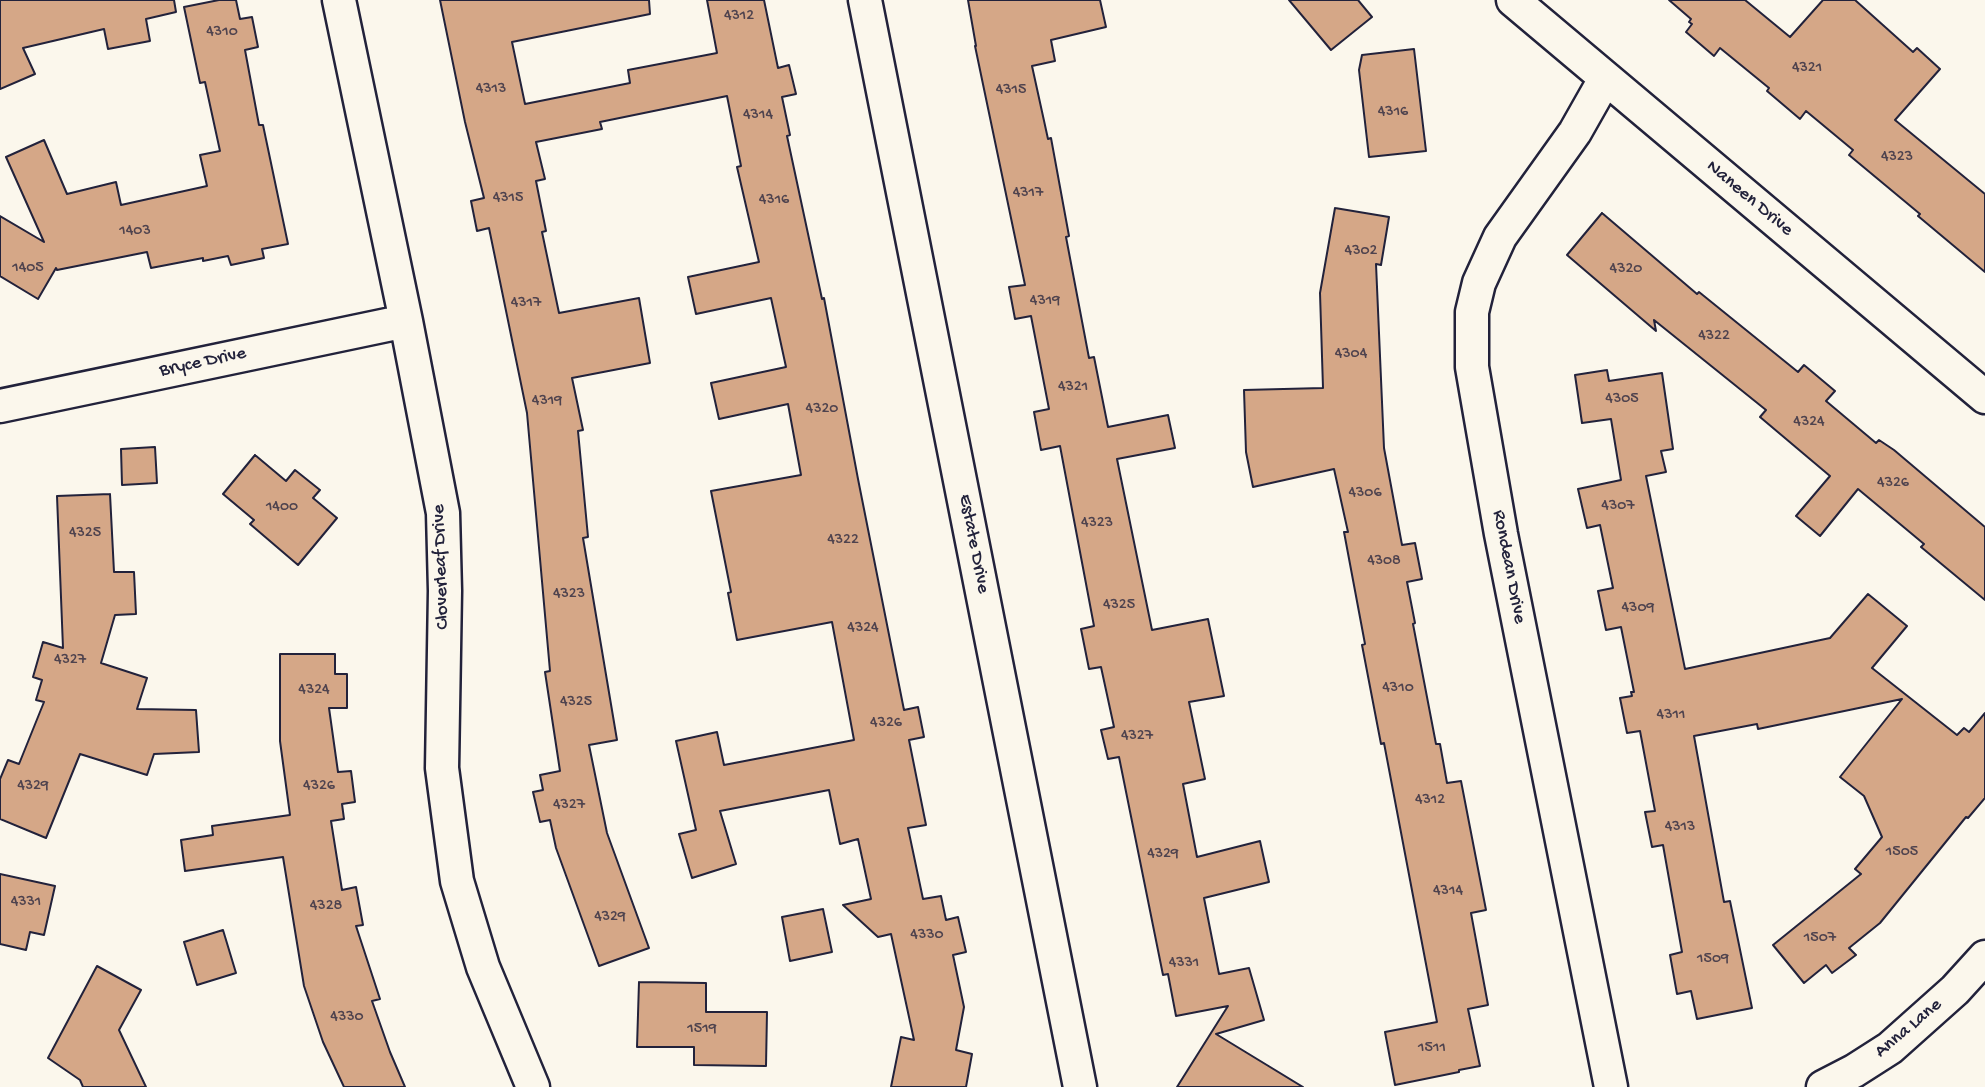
<!DOCTYPE html>
<html>
<head>
<meta charset="utf-8">
<style>
  body { margin:0 }
  canvas { display:block; background:#fbf7ec }
</style>
</head>
<body>
<canvas width="1985" height="1087"></canvas>
<script>
const ctx = document.querySelector('canvas').getContext('2d');
ctx.lineJoin = 'round';
function fillPath(path, color) { ctx.fillStyle = color; ctx.fill(path, 'evenodd'); }
const toPath = rows => new Path2D(rows.map(r => 'M' + r).join(''));
function strokePath(path, color, width, dash) { ctx.strokeStyle = color; ctx.lineWidth = width; ctx.lineCap = dash ? 'butt' : 'round'; ctx.setLineDash(dash || []); ctx.stroke(path); }
function drawText(font, color, halo, rows, align = 'center') {
  ctx.font = font + ' "Gochi Hand",sans-serif'; ctx.lineWidth = 5; ctx.setLineDash([]); ctx.textBaseline = 'middle'; ctx.strokeStyle = halo; ctx.fillStyle = color; for (const [text, x, y, turn = 0] of rows) {
    ctx.save(); ctx.translate(x, y); ctx.rotate((+turn || 0) * Math.PI / 180); ctx.textAlign = isNaN(turn) ? turn : align; if (halo) ctx.strokeText(text, 0, 0); ctx.fillText(text, 0, 0); ctx.restore();
  }
}
const building = toPath([
  [0,0,174,0,176,12,146,19,150,41,108,49,104,29,23,48,35,74,0,89,0,0],
  [219,0,236,0,240,19,252,17,258,47,245,50,259,125,263,125,288,244,262,249,264,258,231,265,228,256,203,261,203,258,151,268,147,252,57,270,56,268,38,299,0,276,0,216,44,242,6,157,44,140,67,194,116,182,121,205,207,186,200,155,220,151,205,82,200,83,184,7,219,0],
  [440,0,649,0,650,14,512,42,525,104,630,83,628,70,717,53,707,0,764,0,778,68,789,65,796,94,782,97,790,135,787,136,822,299,824,298,858,479,904,710,918,707,924,737,909,740,926,825,908,828,923,899,941,896,946,920,958,917,966,952,953,955,964,1007,956,1050,972,1054,966,1087,891,1087,901,1037,914,1040,891,934,878,937,843,905,871,899,858,839,840,844,829,790,720,811,736,864,692,878,679,834,696,830,676,741,717,732,724,765,854,740,832,622,737,640,728,593,731,592,711,491,801,475,788,404,719,419,711,383,786,367,771,298,696,314,688,277,759,262,737,167,741,166,727,96,600,122,602,129,536,142,545,179,536,181,546,231,542,232,559,313,639,298,650,363,572,378,583,430,578,431,588,537,583,538,617,740,589,745,607,833,649,948,599,966,556,848,550,820,540,822,533,792,543,790,540,775,560,771,545,672,550,671,527,413,489,228,477,231,471,201,484,198,465,122,440,0],
  [968,0,1100,0,1106,27,1051,40,1055,61,1032,66,1048,139,1051,138,1069,236,1066,237,1089,358,1094,357,1108,427,1168,415,1175,448,1117,459,1152,630,1208,619,1224,696,1189,702,1205,779,1183,784,1197,857,1260,841,1269,882,1204,898,1219,974,1249,968,1264,1020,1216,1034,1303,1087,1177,1087,1228,1006,1176,1016,1168,974,1163,975,1119,757,1108,759,1101,730,1114,727,1101,667,1089,669,1081,629,1094,626,1060,446,1041,450,1034,412,1049,409,1031,316,1015,319,1009,287,1025,285,975,46,976,46,968,0],
  [1289,0,1358,0,1372,17,1331,50,1289,0],
  [1669,0,1745,0,1790,37,1823,0,1855,0,1913,52,1917,48,1940,69,1895,120,1985,194,1985,272,1918,216,1920,214,1849,155,1853,150,1806,111,1800,119,1767,91,1769,88,1720,48,1714,56,1686,32,1692,24,1689,22,1691,19,1669,0],
  [1414,49,1426,151,1369,157,1359,70,1362,55,1414,49],
  [1335,208,1389,217,1381,265,1376,264,1384,448,1402,545,1415,543,1422,579,1407,582,1415,623,1413,624,1436,744,1440,744,1447,783,1461,781,1486,910,1471,913,1488,1005,1468,1009,1480,1066,1459,1070,1459,1072,1395,1085,1385,1032,1437,1022,1384,743,1381,744,1362,645,1365,644,1344,532,1348,532,1334,469,1253,487,1246,452,1244,390,1323,388,1320,293,1335,208],
  [1602,213,1697,294,1699,292,1798,372,1804,365,1835,391,1826,401,1876,443,1879,440,1894,450,1985,527,1985,600,1921,547,1924,544,1858,489,1820,536,1796,516,1830,476,1760,417,1766,410,1654,320,1656,331,1567,255,1602,213],
  [1607,370,1609,381,1662,373,1673,449,1661,451,1666,472,1646,476,1685,669,1830,638,1868,594,1907,626,1872,668,1957,735,1964,728,1969,732,1985,713,1985,798,1968,818,1966,817,1880,923,1849,948,1856,955,1832,973,1826,965,1804,983,1773,945,1861,874,1855,869,1882,837,1864,796,1840,777,1902,699,1758,729,1757,724,1694,736,1724,902,1730,901,1752,1008,1697,1019,1691,991,1677,994,1670,955,1682,952,1663,845,1652,847,1645,812,1655,811,1640,731,1627,733,1620,698,1632,696,1631,692,1634,692,1621,627,1606,630,1598,591,1613,588,1600,525,1587,528,1578,489,1621,480,1611,419,1582,423,1575,375,1607,370],
  [155,447,157,483,122,485,121,449,155,447],
  [255,455,286,481,295,470,320,490,313,498,337,518,298,565,250,524,254,520,223,494,255,455],
  [110,494,114,572,134,572,136,614,115,615,101,663,147,678,137,709,196,710,199,752,154,754,147,775,80,754,46,838,0,819,0,779,8,760,19,764,44,702,36,700,42,680,33,677,43,642,63,648,57,496,110,494],
  [280,654,335,654,335,674,347,674,347,708,329,708,338,772,351,771,355,802,342,804,344,819,331,821,342,890,356,887,363,925,356,926,380,999,372,1001,390,1052,405,1087,344,1087,323,1042,304,986,283,857,185,871,181,840,213,835,212,826,290,815,280,741,280,654],
  [0,874,55,886,44,935,30,932,26,950,0,944,0,874],
  [823,909,832,952,790,961,782,917,823,909],
  [223,930,236,973,197,985,184,942,223,930],
  [97,966,141,990,119,1030,146,1087,83,1087,80,1080,48,1058,97,966],
  [639,982,706,983,706,1012,767,1012,766,1066,694,1065,694,1047,637,1047,639,982]
]);
fillPath(building, '#d5a787');
strokePath(building, '#22223b', 2);
const street = toPath([
  [339,0,406,321,443,513,445,591,442,768,457,881,483,967,533,1087],
  [865,0,1080,1087],
  [1513,0,1985,397],
  [1605,79,1575,132,1500,237,1479,283,1472,312,1472,367,1501,534,1611,1087],
  [0,406,406,321],
  [1823,1087,1854,1071,1890,1048,1955,990,1985,957]
]);
strokePath(street, '#22223b', 37);
strokePath(street, '#fbf7ec', 32);
drawText('16px', '#4f434e', null, [
  ["4312",739,17],
  ["4310",222,33],
  ["4321",1807,69],
  ["4313",491,90],
  ["4315",1011,91],
  ["4316",1393,113],
  ["4314",758,116],
  ["4323",1897,158],
  ["4317",1028,194],
  ["4315",508,199],
  ["4316",774,201],
  ["1403",135,232],
  ["4302",1361,252],
  ["1405",28,269],
  ["4320",1626,270],
  ["4319",1045,302],
  ["4317",526,304],
  ["4322",1714,337],
  ["4304",1351,355],
  ["4321",1073,388],
  ["4305",1622,400],
  ["4319",547,402],
  ["4320",822,410],
  ["4324",1809,423],
  ["4326",1893,484],
  ["4306",1365,494],
  ["4307",1618,507],
  ["1400",282,508],
  ["4323",1097,524],
  ["4325",85,534],
  ["4322",843,541],
  ["4308",1384,562],
  ["4323",569,595],
  ["4325",1119,606],
  ["4309",1638,609],
  ["4324",863,629],
  ["4327",70,661],
  ["4310",1398,689],
  ["4324",314,691],
  ["4325",576,703],
  ["4311",1671,716],
  ["4326",886,724],
  ["4327",1137,737],
  ["4329",33,787],
  ["4326",319,787],
  ["4312",1430,801],
  ["4327",569,806],
  ["4313",1680,828],
  ["1505",1902,853],
  ["4329",1163,855],
  ["4314",1448,892],
  ["4331",26,903],
  ["4328",326,907],
  ["4329",610,918],
  ["4330",927,936],
  ["1507",1820,939],
  ["1509",1713,960],
  ["4331",1184,964],
  ["4330",347,1018],
  ["1519",702,1030],
  ["1511",1432,1049]
]);
drawText('19px', '#22223b', '#fbf7ec', [
  ["Naneen Drive",1749,199,40],
  ["Bryce Drive",203,363,-12],
  ["Estate Drive",973,544,79],
  ["Cloverleaf Drive",442,567,-92],
  ["Rondean Drive",1508,567,79],
  ["Anna Lane",1909,1029,-40]
]);
</script>
</body>
</html>
